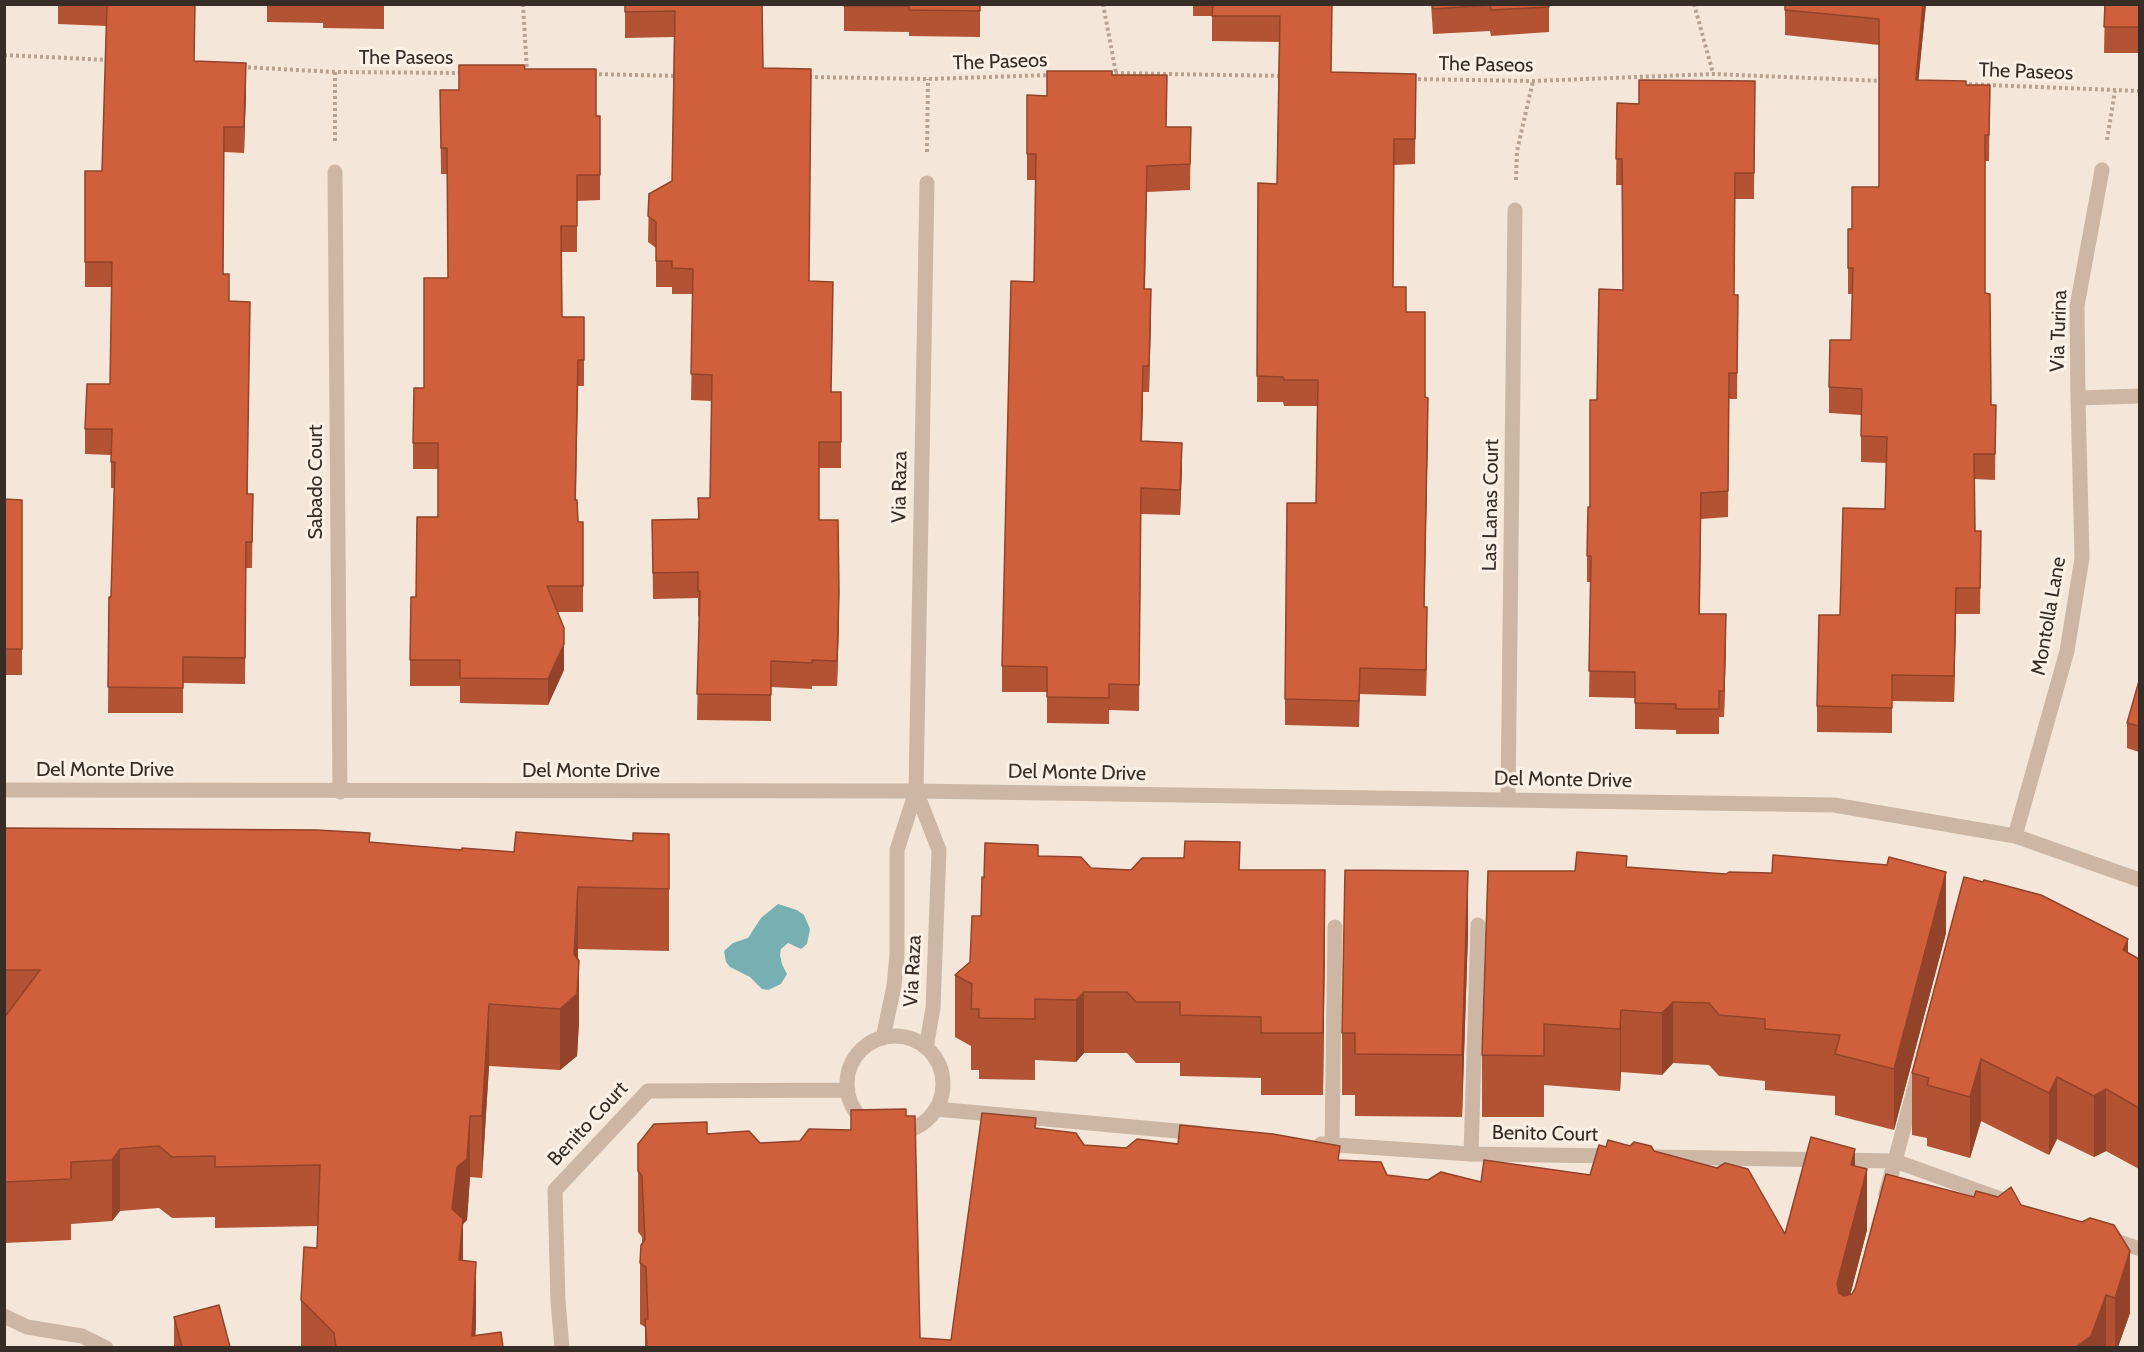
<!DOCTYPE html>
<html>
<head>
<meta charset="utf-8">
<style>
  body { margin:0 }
  #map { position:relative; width:2144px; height:1352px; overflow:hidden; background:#f4e7da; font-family:Cabin,sans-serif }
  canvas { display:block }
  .frame { position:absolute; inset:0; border:6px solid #382c27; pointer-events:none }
</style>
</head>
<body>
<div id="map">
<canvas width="2144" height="1352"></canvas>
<div class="frame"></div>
</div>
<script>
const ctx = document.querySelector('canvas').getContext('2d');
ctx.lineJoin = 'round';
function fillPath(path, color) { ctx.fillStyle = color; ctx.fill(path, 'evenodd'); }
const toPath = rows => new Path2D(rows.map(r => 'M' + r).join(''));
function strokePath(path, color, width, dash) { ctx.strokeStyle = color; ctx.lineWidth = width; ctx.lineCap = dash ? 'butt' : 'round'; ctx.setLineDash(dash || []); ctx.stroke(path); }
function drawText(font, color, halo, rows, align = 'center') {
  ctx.font = font + ' Cabin,sans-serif'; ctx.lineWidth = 6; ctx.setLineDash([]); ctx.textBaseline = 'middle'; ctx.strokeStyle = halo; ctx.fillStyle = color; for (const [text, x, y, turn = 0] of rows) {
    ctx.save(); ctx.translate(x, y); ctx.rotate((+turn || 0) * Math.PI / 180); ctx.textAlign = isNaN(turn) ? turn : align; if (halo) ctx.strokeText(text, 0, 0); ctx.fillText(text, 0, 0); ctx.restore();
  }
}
fillPath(toPath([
  [778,904,797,910,804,915,810,929,807,944,801,949,788,943,781,949,780,955,782,964,787,974,781,984,768,990,762,989,750,977,730,967,726,962,724,951,733,943,748,938,761,918]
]), '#76b0b3');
strokePath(toPath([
  [523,4,527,73],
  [1103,4,1116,73],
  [1694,4,1713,73],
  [4,55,109,60],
  [242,67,335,72,462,73],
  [1109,73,1284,76],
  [593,74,678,76],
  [809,77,928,79,1050,75],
  [1412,79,1533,81,1713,74,1884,81],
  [1963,84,2140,91],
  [2107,140,2115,91],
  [335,141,335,72],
  [927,152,928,79],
  [1516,180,1517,151,1533,81]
]), '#b9a18f', 4, [3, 3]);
strokePath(toPath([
  [1332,1145,1335,927],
  [1471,1154,1478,925]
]), '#cdb7a4', 15);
strokePath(toPath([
  [2102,170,2077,306,2078,398,2140,396],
  [335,172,340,792],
  [4,790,916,791,1834,805,2015,836,2140,880],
  [916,791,939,850,933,1008,926,1048],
  [1508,800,1515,210],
  [2015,836,2067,651,2082,558,2078,398],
  '847 1084a48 48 0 1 1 96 0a48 48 0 1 1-96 0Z',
  [883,1038,894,986,897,955,897,850,916,791,927,183],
  [936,1109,1199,1133],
  [1321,1144,1471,1154,1615,1156],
  [1657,1157,1895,1161,2009,1202],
  [1886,1194,1918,1075],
  [2108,1238,2140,1249],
  [4,1316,27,1327,82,1336,106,1348],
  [562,1348,558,1301,555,1190,648,1091,848,1090]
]), '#cdb7a4', 15);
fillPath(toPath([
  [58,4,195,4,194,61,246,89,244,153,224,152,223,274,229,301,248,494,253,494,252,568,246,568,245,684,183,683,183,713,108,713,109,597,111,597,114,488,111,488,111,455,85,454,85,429,110,384,112,287,85,287,85,171,102,171,107,26,58,24],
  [267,4,384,4,384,29,323,28,323,23,267,22],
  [625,4,762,4,763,68,809,281,833,308,831,392,841,392,841,468,819,468,819,520,839,619,837,686,812,686,812,689,771,687,771,721,697,720,699,616,698,617,698,598,653,599,652,520,698,519,698,498,710,498,712,401,691,400,693,294,672,294,672,287,656,287,656,248,648,242,649,194,672,181,674,37,625,38],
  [844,4,980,4,980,37,909,36,909,32,844,31],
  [1193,4,1332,4,1331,72,1416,74,1415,164,1394,165,1393,287,1406,312,1425,397,1428,423,1424,607,1427,633,1426,696,1360,694,1359,727,1285,725,1285,699,1316,503,1317,406,1284,406,1283,402,1257,402,1258,183,1277,184,1279,42,1212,41,1212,16,1193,16],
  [1431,4,1568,4,1549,6,1549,32,1491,36,1490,31,1433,34],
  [1926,4,1918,80,1966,85,1990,85,1989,161,1985,161,1985,293,1991,405,1996,405,1995,480,1974,479,1975,531,1981,531,1980,614,1956,614,1954,702,1892,701,1892,733,1817,732,1817,706,1840,615,1885,509,1886,463,1861,462,1861,415,1829,413,1829,387,1851,340,1852,294,1848,294,1848,229,1852,229,1879,187,1879,45,1785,35,1785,10],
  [2105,4,2139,4,2139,53,2104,53],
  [525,69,596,116,600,116,600,200,577,201,577,252,561,252,562,317,584,317,584,386,578,386,576,500,578,522,583,522,583,612,557,612,564,654,564,670,548,705,460,703,460,686,410,686,410,660,416,597,438,517,438,469,413,469,413,443,448,278,447,174,441,174,440,90,459,90],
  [1112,75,1167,127,1191,127,1190,190,1147,192,1145,289,1151,315,1149,392,1143,392,1142,441,1182,469,1180,515,1141,514,1139,711,1109,710,1109,724,1047,723,1047,692,1002,692,1002,666,1034,282,1036,180,1027,180,1027,95,1047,96],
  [1755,81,1754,199,1735,199,1734,295,1738,295,1737,399,1729,399,1728,517,1701,519,1700,614,1726,640,1724,717,1719,717,1719,734,1676,734,1676,730,1635,729,1635,698,1589,697,1591,582,1587,582,1587,556,1597,400,1623,290,1622,185,1616,185,1617,103,1639,104],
  [4,499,22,500,22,675,4,675],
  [2139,681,2139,752,2127,748,2127,723],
  [4,828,370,843,462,850,514,852,633,841,669,834,669,951,578,949,579,1022,577,1056,560,1070,489,1066,482,1178,470,1177,467,1220,463,1224,463,1261,476,1323,475,1336,503,1347,301,1347,301,1300,317,1248,318,1226,215,1228,215,1217,172,1218,159,1208,120,1211,112,1221,71,1224,71,1240,4,1243],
  [1038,856,1091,868,1131,870,1240,870,1325,932,1323,1095,1261,1095,1261,1078,1180,1076,1180,1063,1136,1063,1127,1053,1084,1053,1076,1062,1035,1060,1035,1080,979,1079,979,1070,971,1070,971,1046,955,1037,955,975,970,962,981,916,984,878],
  [1627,867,1946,933,1894,1130,1835,1115,1835,1096,1765,1090,1765,1081,1719,1076,1709,1065,1673,1063,1662,1075,1621,1072,1620,1091,1544,1085,1544,1117,1482,1117,1482,1055,1575,871],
  [1468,933,1462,1117,1355,1116,1355,1095,1342,1095,1342,1033],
  [2128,953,2139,959,2139,1169,2106,1151,2094,1157,2057,1139,2049,1155,1981,1121,1970,1158,1927,1146,1927,1138,1912,1135,1912,1073],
  [851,1110,906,1116,920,1338,951,1340,1036,1128,1084,1145,1340,1160,1387,1175,1428,1180,1481,1182,1590,1175,1606,1147,1630,1146,1654,1151,1785,1234,1855,1166,1867,1230,1850,1295,1852,1294,1974,1197,2021,1205,2130,1313,2118,1347,645,1347,645,1327,640,1324,640,1263,642,1243,642,1237,638,1232,638,1144,707,1134,760,1143,800,1141,851,1130],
  [174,1317,230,1347,174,1347]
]), '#b35333');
fillPath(toPath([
  [1923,4,1926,4,1916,106,1916,80],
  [246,63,246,89,244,153,244,127],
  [1151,289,1151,315,1149,392,1149,366],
  [1143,366,1143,392,1141,467,1141,441],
  [1428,398,1428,423,1424,633,1424,607],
  [1182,443,1182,469,1180,515,1180,490],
  [1956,588,1956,614,1954,702,1954,676],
  [839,593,839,619,837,686,837,661],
  [1427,607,1427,633,1426,696,1426,670],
  [1726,614,1726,640,1724,717,1724,691],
  [564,628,564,670,548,705,548,679],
  [1325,870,1325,932,1323,1095,1323,1033],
  [1468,871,1468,933,1462,1117,1462,1055],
  [1946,872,1946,933,1894,1130,1894,1069],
  [578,887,578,949,575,996,579,961,579,1022,577,1056,560,1070,560,1009,574,954],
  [2128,939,2128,1000,2123,950],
  [1084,992,1084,1053,1076,1062,1076,1000],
  [1673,1002,1673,1063,1662,1075,1662,1013],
  [489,1004,489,1066,482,1178,482,1116],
  [1621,1010,1621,1072,1620,1091,1620,1029],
  [1981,1059,1981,1121,1970,1158,1970,1097],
  [2057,1077,2057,1139,2049,1155,2049,1093],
  [2106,1089,2106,1151,2094,1157,2094,1096],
  [470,1116,470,1177,467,1220,463,1224,463,1280,452,1271,452,1209,457,1167],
  [120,1149,120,1211,112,1221,112,1160],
  [1855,1149,1855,1210,1851,1165],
  [1867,1169,1867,1230,1837,1346,1837,1284],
  [2130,1251,2130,1313,2118,1347,2115,1347,2115,1298],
  [476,1262,476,1323,475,1347,472,1336],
  [2106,1295,2106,1347,2076,1347]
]), '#924329');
const building = toPath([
  [107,4,195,4,194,61,246,63,244,127,224,127,223,274,229,274,229,301,250,302,247,494,253,494,252,542,246,542,245,658,183,657,183,688,108,687,109,597,111,597,115,462,111,462,112,429,85,429,87,384,110,384,112,262,85,262,85,171,102,171,107,4],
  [625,4,762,4,763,68,811,69,809,281,833,282,831,392,841,392,841,442,819,442,819,520,838,520,839,593,837,661,812,660,812,663,771,661,771,695,697,694,700,591,698,591,698,572,653,573,652,520,699,519,698,498,710,498,712,375,691,374,693,269,672,268,672,261,656,261,656,222,648,216,649,194,672,181,675,11,625,12,625,4],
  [844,4,980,4,980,11,909,10,909,6,844,6,844,4],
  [1213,4,1332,4,1331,72,1416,74,1415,139,1394,139,1393,287,1406,287,1406,312,1425,312,1425,397,1428,398,1424,607,1427,607,1426,670,1360,668,1359,701,1285,699,1287,503,1316,503,1318,380,1284,380,1283,377,1257,376,1258,183,1277,184,1280,16,1212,16,1213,4],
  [1433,4,1549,4,1549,7,1491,10,1490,5,1433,9,1433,4],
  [1785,4,1923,4,1916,80,1966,81,1966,85,1990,85,1989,135,1985,135,1985,293,1990,294,1991,405,1996,405,1995,454,1974,454,1975,531,1981,531,1980,588,1956,588,1954,676,1892,675,1892,708,1817,706,1819,615,1840,615,1843,508,1885,509,1887,437,1861,436,1862,389,1829,387,1830,340,1851,340,1853,268,1848,268,1848,229,1852,229,1852,187,1879,187,1879,19,1785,10,1785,4],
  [2105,4,2139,4,2139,27,2104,27,2105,4],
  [459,65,524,65,525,69,596,69,596,116,600,116,600,175,577,175,577,226,561,226,562,317,584,317,584,360,578,360,575,500,577,500,578,522,583,522,583,586,547,586,564,628,564,644,548,679,460,678,460,660,410,660,411,597,416,597,417,517,438,517,438,443,413,443,414,388,424,388,424,278,448,278,447,148,441,148,440,90,459,90,459,65],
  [1047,71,1112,71,1112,75,1167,75,1166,127,1191,127,1190,164,1147,166,1144,289,1151,289,1149,366,1143,366,1141,441,1182,443,1180,490,1141,488,1139,685,1109,684,1109,698,1047,697,1047,667,1002,666,1011,281,1034,282,1036,154,1027,154,1027,95,1047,96,1047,71],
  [1639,80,1755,81,1754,173,1735,173,1734,295,1738,295,1737,373,1729,373,1728,491,1701,493,1699,614,1726,614,1724,691,1719,691,1719,709,1676,709,1676,704,1635,703,1635,672,1589,671,1591,556,1587,556,1588,507,1590,507,1590,400,1597,400,1599,289,1623,290,1622,159,1616,159,1617,103,1639,104,1639,80],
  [4,499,22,500,22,649,4,649,4,499],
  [2139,681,2139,726,2127,723,2139,681],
  [4,828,317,830,370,833,369,842,462,850,462,848,514,852,516,832,633,841,633,833,669,834,669,889,578,887,574,954,579,961,577,994,560,1009,489,1004,482,1116,470,1116,467,1159,457,1167,452,1209,463,1219,459,1260,476,1262,472,1336,501,1332,503,1347,336,1347,334,1333,301,1300,304,1247,317,1248,320,1165,215,1167,215,1156,172,1157,159,1146,120,1149,112,1160,71,1162,71,1179,4,1182,4,1018,40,970,4,970,4,828],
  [1185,841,1240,842,1239,870,1325,870,1323,1033,1261,1033,1261,1017,1180,1015,1180,1002,1136,1002,1127,992,1084,992,1076,1000,1035,999,1035,1019,979,1018,979,1009,971,1009,972,984,955,975,970,962,972,916,981,916,982,877,984,878,985,843,1038,845,1038,856,1081,857,1091,868,1131,870,1142,858,1184,858,1185,841],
  [1577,852,1627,856,1626,867,1726,874,1729,872,1772,873,1773,855,1887,865,1889,857,1946,872,1894,1069,1835,1054,1840,1035,1765,1029,1765,1019,1719,1015,1709,1003,1673,1002,1662,1013,1621,1010,1620,1029,1544,1024,1544,1056,1482,1055,1488,871,1575,871,1577,852],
  [1345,870,1468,871,1462,1055,1355,1054,1355,1033,1342,1033,1345,870],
  [1964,877,1983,882,1984,880,2041,895,2128,939,2123,950,2139,959,2139,1108,2106,1089,2094,1096,2057,1077,2049,1093,1981,1059,1970,1097,1927,1085,1929,1078,1912,1073,1964,877],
  [906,1109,906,1116,915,1116,920,1338,951,1340,982,1113,1036,1118,1035,1128,1076,1133,1084,1145,1126,1148,1137,1139,1178,1144,1180,1125,1273,1134,1340,1146,1338,1160,1381,1162,1387,1175,1428,1180,1441,1172,1481,1182,1484,1160,1590,1175,1599,1145,1606,1147,1608,1140,1630,1146,1634,1142,1651,1146,1654,1151,1717,1168,1725,1163,1748,1169,1785,1234,1811,1137,1855,1149,1851,1165,1867,1169,1837,1284,1839,1293,1844,1296,1852,1294,1855,1289,1886,1174,1974,1197,1976,1191,1998,1197,2011,1187,2021,1205,2082,1222,2090,1218,2114,1225,2130,1251,2115,1298,2106,1295,2091,1336,2077,1346,2076,1347,647,1347,645,1319,648,1319,646,1267,640,1263,641,1245,645,1240,642,1176,638,1171,638,1144,654,1124,707,1122,707,1134,749,1131,760,1143,800,1141,809,1129,851,1130,851,1110,906,1109],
  [219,1305,230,1347,182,1347,174,1317,219,1305]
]);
fillPath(building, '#d0603b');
strokePath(building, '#924329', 1.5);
drawText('20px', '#382c27', '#fbf1e6', [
  ["The Paseos",406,58],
  ["The Paseos",1000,62,-2],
  ["The Paseos",1486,65,1],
  ["The Paseos",2026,72,2],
  ["Via Turina",2059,331,-88],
  ["Sabado Court",316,482,-90],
  ["Via Raza",900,487,-89],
  ["Las Lanas Court",1491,505,-89],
  ["Montolla Lane",2049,616,-80],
  ["Del Monte Drive",105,770],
  ["Del Monte Drive",591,771],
  ["Del Monte Drive",1077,773,1],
  ["Del Monte Drive",1563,780,1],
  ["Via Raza",913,971,-87],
  ["Benito Court",588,1124,-47],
  ["Benito Court",1545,1134,1]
]);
</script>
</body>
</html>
